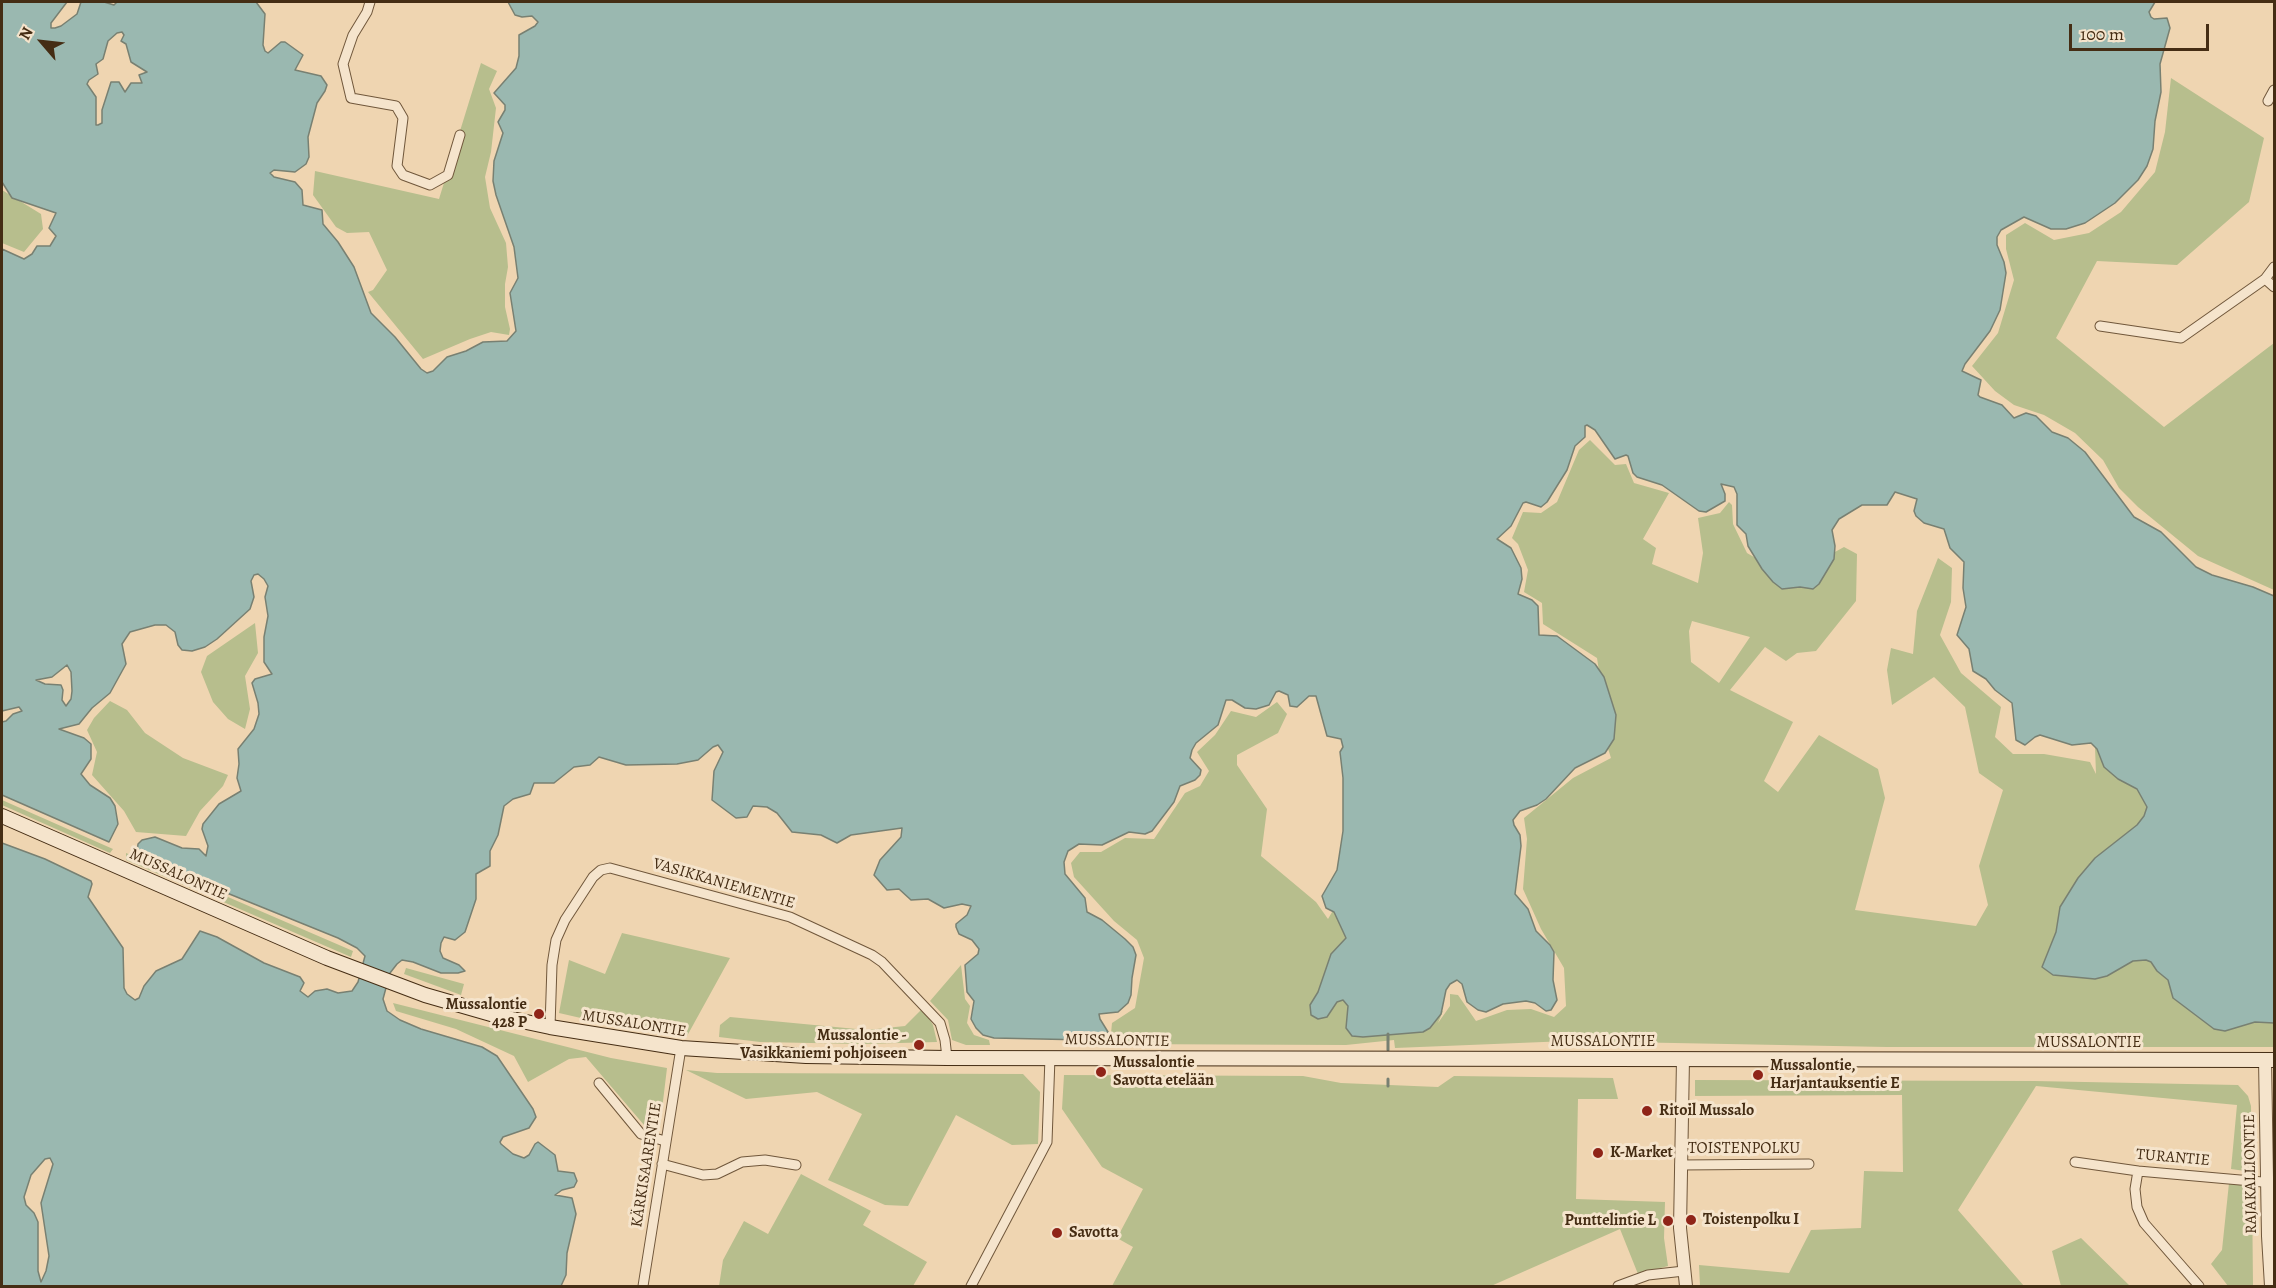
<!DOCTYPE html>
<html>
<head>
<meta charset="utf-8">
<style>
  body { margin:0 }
  #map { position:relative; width:2276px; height:1288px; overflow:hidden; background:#efd5b1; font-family:Alegreya,serif }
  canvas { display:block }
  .frame { position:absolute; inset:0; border:3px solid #452d14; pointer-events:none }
  .north { position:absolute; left:12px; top:12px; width:60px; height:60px; -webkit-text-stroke:4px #f5e4cc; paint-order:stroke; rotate:298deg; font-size:16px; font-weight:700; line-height:24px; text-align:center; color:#452d14 }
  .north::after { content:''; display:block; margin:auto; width:21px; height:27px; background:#452d14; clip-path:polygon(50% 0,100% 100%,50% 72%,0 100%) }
  .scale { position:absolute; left:2069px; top:24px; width:140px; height:27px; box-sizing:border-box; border:3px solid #452d14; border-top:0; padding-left:8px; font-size:18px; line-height:21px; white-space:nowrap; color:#452d14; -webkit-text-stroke:4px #f5e4cc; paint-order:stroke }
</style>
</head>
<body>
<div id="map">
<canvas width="2276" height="1288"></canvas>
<div class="frame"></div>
<div class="north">N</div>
<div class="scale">100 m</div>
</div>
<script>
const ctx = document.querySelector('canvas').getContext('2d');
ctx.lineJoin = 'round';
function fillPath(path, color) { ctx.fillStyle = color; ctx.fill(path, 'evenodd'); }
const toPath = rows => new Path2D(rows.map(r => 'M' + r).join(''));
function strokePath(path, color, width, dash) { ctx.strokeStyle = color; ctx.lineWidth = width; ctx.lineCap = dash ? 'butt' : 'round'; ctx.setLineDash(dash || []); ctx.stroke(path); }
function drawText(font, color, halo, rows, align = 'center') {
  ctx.font = font + ' Alegreya,serif'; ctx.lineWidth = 6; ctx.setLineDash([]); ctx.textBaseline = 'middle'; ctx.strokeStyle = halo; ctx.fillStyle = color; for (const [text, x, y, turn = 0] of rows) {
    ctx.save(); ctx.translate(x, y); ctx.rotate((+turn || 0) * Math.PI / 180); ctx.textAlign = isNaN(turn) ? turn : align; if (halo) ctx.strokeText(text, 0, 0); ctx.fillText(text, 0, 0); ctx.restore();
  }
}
fillPath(toPath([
  [481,63,497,71,489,89,496,108,491,152,485,177,490,208,506,243,508,267,505,284,505,307,510,329,509,335,491,332,470,339,423,359,368,292,373,290,387,270,369,232,347,233,336,227,313,195,315,171,439,199],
  [2171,78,2264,138,2249,202,2177,265,2097,261,2056,338,2164,427,2274,343,2274,590,2198,556,2138,507,2119,488,2103,460,2075,433,2044,415,2014,405,1995,391,1972,366,1998,333,2014,280,2006,249,2006,235,2025,223,2054,240,2089,233,2121,212,2155,172,2165,132],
  [2,190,41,214,43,229,24,252,2,243],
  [1590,440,1615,465,1626,464,1634,483,1669,493,1643,539,1656,548,1652,564,1698,583,1703,553,1698,518,1720,513,1729,502,1732,505,1733,524,1747,553,1771,567,1824,558,1844,547,1857,554,1856,601,1816,651,1797,653,1786,661,1765,647,1730,690,1793,722,1764,781,1778,792,1819,735,1878,769,1885,798,1855,910,1976,926,1988,905,1979,866,2003,790,1979,773,1965,707,1934,677,1892,705,1887,670,1891,648,1913,654,1917,611,1938,558,1952,568,1951,602,1940,635,1961,673,2001,707,1995,737,2013,754,2044,754,2090,762,2096,774,2095,747,2274,815,2274,1047,1887,1047,1568,1041,1395,1048,1394,1040,1346,1045,1110,1044,1112,1023,1135,1008,1144,958,1137,940,1114,921,1074,877,1071,863,1080,852,1101,852,1125,838,1154,839,1185,793,1200,786,1209,771,1197,752,1215,735,1231,711,1256,717,1277,702,1287,714,1278,733,1237,755,1237,765,1267,809,1261,856,1316,902,1328,919,1335,907,1384,1025,1443,1011,1438,1023,1450,1006,1450,994,1458,995,1476,1021,1507,1010,1531,1009,1554,1017,1566,1006,1564,968,1541,929,1523,889,1527,839,1524,818,1573,778,1611,758,1599,720,1603,697,1597,658,1543,624,1542,603,1524,592,1528,570,1518,544,1512,538,1523,512,1541,513,1557,502,1579,450],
  [1692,621,1750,637,1719,683,1691,662,1689,631],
  [255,623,258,653,245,676,250,709,245,729,228,719,213,702,201,672,207,656],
  [110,701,127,710,145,733,183,758,228,775,223,786,200,811,186,836,136,832,124,811,92,775,97,752,87,730,94,718],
  [2,800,113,849,110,853,2,805],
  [126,853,353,951,351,957,126,860],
  [622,933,730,958,687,1036,620,1027,559,1013,569,960,605,974],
  [961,965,965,999,970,1006,967,1023,974,1035,989,1040,990,1045,966,1045,952,1040,948,1020,930,1001],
  [406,968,464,984,461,995,404,974],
  [393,1003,611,1058,667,1068,660,1126,656,1133,644,1125,586,1057,569,1059,528,1082,514,1056,456,1029,396,1011],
  [923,1008,933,1025,937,1042,862,1044,760,1042,719,1037,720,1025,730,1017,867,1030,905,1026],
  [686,1070,717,1073,1023,1074,1040,1092,1038,1144,1012,1145,956,1115,908,1206,885,1205,828,1180,862,1114,817,1092,746,1099],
  [1064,1075,1303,1076,1341,1083,1438,1087,1454,1076,1613,1078,1618,1099,1578,1099,1576,1199,1665,1202,1664,1238,1668,1266,1638,1274,1620,1229,1491,1286,1112,1286,1133,1247,1117,1238,1143,1189,1102,1167,1062,1109],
  [1695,1080,2034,1081,2238,1085,2248,1096,2251,1106,2252,1172,2231,1169,2237,1105,2036,1086,1958,1210,2024,1286,1700,1286,1699,1265,1789,1273,1811,1230,1861,1228,1864,1171,1903,1172,1902,1095,1695,1096],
  [801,1174,871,1211,863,1225,927,1262,913,1286,719,1286,723,1260,744,1221,768,1234],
  [2229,1183,2252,1186,2253,1286,2228,1286,2211,1264,2222,1250],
  [2081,1238,2130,1286,2061,1286,2052,1251]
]), '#b7be8d');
const water = toPath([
  [2,2,67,2,51,23,51,28,55,28,61,26,77,14,81,2,104,2,114,5,117,2,256,2,265,14,263,45,265,51,268,53,281,42,285,42,303,55,295,70,321,76,327,85,325,91,317,103,308,137,309,157,306,164,295,172,274,170,270,173,274,177,295,182,302,190,303,205,322,210,323,224,338,242,354,267,371,313,395,337,421,369,427,373,433,371,447,357,466,351,483,342,507,341,516,331,510,293,518,278,514,247,496,195,493,181,494,161,503,133,498,122,505,110,505,105,494,93,516,68,519,56,519,35,535,26,538,22,532,16,522,17,515,15,508,2,2155,2,2149,12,2151,17,2154,19,2167,18,2170,28,2160,64,2161,92,2155,121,2153,149,2147,166,2138,180,2115,203,2085,223,2066,229,2051,229,2024,217,2001,230,1997,237,1997,245,2004,262,2006,273,2000,310,1990,331,1965,364,1962,371,1981,380,1978,395,1980,397,2002,405,2014,418,2026,413,2036,416,2052,432,2068,438,2085,452,2134,517,2161,532,2196,567,2212,575,2253,587,2274,596,2274,1023,2255,1022,2225,1031,2214,1029,2173,998,2168,980,2157,971,2151,962,2146,960,2133,961,2107,976,2095,979,2053,975,2042,967,2056,932,2060,907,2078,878,2095,858,2137,825,2144,816,2147,807,2137,789,2118,779,2104,767,2097,749,2091,743,2072,745,2040,735,2035,737,2025,745,2016,740,2012,703,1995,690,1986,679,1973,671,1969,649,1957,635,1966,607,1963,588,1964,562,1950,548,1944,529,1924,523,1916,516,1914,511,1917,499,1895,492,1887,505,1862,505,1839,519,1832,530,1835,546,1834,559,1819,584,1813,589,1800,587,1782,589,1773,582,1762,569,1748,546,1746,534,1737,525,1737,494,1734,487,1721,484,1725,494,1725,501,1706,512,1699,511,1662,485,1637,477,1633,473,1628,456,1626,455,1615,459,1595,430,1587,425,1585,426,1585,437,1575,446,1567,470,1547,502,1541,507,1526,502,1523,503,1511,526,1497,539,1511,548,1521,568,1522,579,1518,594,1532,600,1538,606,1539,635,1557,636,1595,664,1604,677,1616,715,1614,739,1605,753,1575,768,1546,799,1537,805,1520,811,1513,820,1514,825,1520,835,1521,846,1515,894,1528,909,1536,931,1550,945,1554,952,1553,980,1557,1000,1551,1010,1546,1011,1535,1003,1526,1001,1503,1004,1486,1012,1478,1010,1467,1002,1462,984,1457,980,1450,984,1446,990,1441,1014,1430,1028,1423,1032,1363,1037,1352,1036,1346,1028,1348,1006,1343,1000,1337,1002,1327,1017,1318,1019,1311,1015,1310,1005,1318,992,1331,954,1346,938,1334,912,1326,908,1322,896,1337,870,1343,831,1343,778,1340,752,1343,747,1341,739,1327,736,1316,696,1309,696,1297,707,1290,706,1288,695,1279,691,1276,692,1269,705,1256,709,1245,708,1232,700,1226,700,1218,725,1196,743,1192,750,1190,758,1201,770,1200,775,1195,780,1180,786,1174,802,1152,831,1145,834,1129,832,1102,845,1079,844,1068,851,1064,862,1065,874,1085,898,1087,912,1102,920,1125,939,1133,947,1136,955,1132,978,1131,995,1128,1003,1118,1012,1099,1014,1100,1019,1108,1032,1101,1036,1087,1040,994,1038,983,1035,976,1028,971,1019,974,1001,967,992,965,965,978,954,979,949,972,940,959,934,956,927,956,924,967,915,971,906,962,904,944,908,928,899,911,900,899,889,887,890,874,875,880,860,901,837,902,828,851,835,837,843,821,835,792,832,777,813,767,807,753,806,747,817,736,818,712,800,714,771,723,752,718,745,713,747,698,760,677,764,626,765,599,757,590,765,574,767,554,783,534,783,530,794,513,799,504,806,498,835,490,851,490,866,476,874,476,899,465,932,455,940,444,937,441,943,440,951,443,958,459,965,465,971,458,973,441,973,413,962,402,960,397,964,390,973,383,999,387,1011,400,1020,421,1029,482,1047,497,1056,533,1109,536,1117,529,1128,503,1137,500,1142,501,1144,513,1154,524,1158,529,1155,535,1144,538,1142,555,1155,558,1171,574,1173,577,1181,574,1187,562,1190,555,1195,572,1198,576,1214,567,1253,566,1275,561,1286,2,1286,2,843,45,859,91,881,92,884,88,897,123,948,124,988,127,994,135,1000,139,998,144,986,156,971,182,959,200,931,217,937,264,963,300,977,304,983,300,991,308,997,315,991,327,989,338,993,352,991,358,982,365,956,357,948,338,938,143,859,137,852,138,844,142,840,155,837,182,848,199,849,206,856,208,846,202,829,203,824,219,804,241,791,237,778,239,764,238,749,254,729,259,714,258,703,252,683,255,679,272,674,264,662,264,637,268,616,265,597,268,586,264,579,258,574,254,575,251,581,254,597,250,609,217,639,205,647,192,651,182,650,178,645,175,632,166,625,155,625,130,632,122,644,126,664,110,693,92,708,79,724,59,729,84,738,91,744,91,759,81,774,90,785,110,798,115,806,118,824,109,842,2,795,2,722,6,721,13,714,22,711,19,707,2,711,2,249,24,259,32,254,37,246,50,246,56,236,49,228,56,213,12,198,2,182,2,2],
  [122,32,124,35,121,41,126,44,131,62,147,72,139,75,142,83,131,83,125,92,119,82,111,82,102,110,102,123,98,125,96,125,96,97,87,84,89,80,98,74,96,64,103,59,108,41,117,33,122,32],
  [67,665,71,672,72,691,71,699,66,706,62,700,63,690,61,685,45,684,36,680,52,677,67,665],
  [50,1158,53,1164,41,1203,49,1256,46,1271,41,1282,38,1271,38,1222,34,1213,26,1205,24,1197,31,1175,45,1159,50,1158]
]);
fillPath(water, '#9ab8b0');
strokePath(water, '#788072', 1.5);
strokePath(toPath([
  [1388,1034,1388,1050],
  [1388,1086,1388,1079]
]), '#788072', 3);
const minor = toPath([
  [370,2,367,12,353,35,343,64,351,98,396,106,403,118,397,166,403,175,430,185,448,175,460,135],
  [2268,101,2274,90],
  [2265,279,2274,287],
  [2100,326,2181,338,2265,279,2274,267],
  [550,1027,552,965,556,940,565,920,593,877,601,870,610,868,790,917,872,955,882,962,940,1023,945,1040,947,1058],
  [599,1083,641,1134,665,1141],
  [2075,1162,2138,1171,2274,1183],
  [662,1164,703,1175,717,1174,742,1162,765,1160,796,1165],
  [1680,1165,1809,1164],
  [2138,1171,2135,1189,2137,1207,2144,1223,2199,1286],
  [643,1286,681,1048],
  [971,1286,1047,1142,1050,1057],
  [1618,1286,1648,1275,1684,1271]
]);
const tertiary = toPath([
  [1683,1059,1680,1228,1686,1286],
  [2265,1060,2268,1236,2271,1286]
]);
const secondary = toPath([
  [2,816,327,958,425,995,498,1016,550,1027,681,1048,806,1056,947,1058,2274,1060]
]);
strokePath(minor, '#70573b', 11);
strokePath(tertiary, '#70573b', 14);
strokePath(secondary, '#452d14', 16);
strokePath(minor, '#f5e4cc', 9);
strokePath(tertiary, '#f5e4cc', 12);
strokePath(secondary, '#f5e4cc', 14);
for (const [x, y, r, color] of [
  [539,1014,6,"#8f2418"],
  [919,1045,6,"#8f2418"],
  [1101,1072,6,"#8f2418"],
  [1758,1075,6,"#8f2418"],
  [1647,1111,6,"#8f2418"],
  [1598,1153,6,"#8f2418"],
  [1691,1220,6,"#8f2418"],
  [1668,1221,6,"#8f2418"],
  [1057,1233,6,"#8f2418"]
]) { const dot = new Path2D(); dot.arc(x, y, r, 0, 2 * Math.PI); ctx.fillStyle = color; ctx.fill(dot); strokePath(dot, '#f5e4cc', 2); }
drawText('16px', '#452d14', '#f5e4cc', [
  ["MUSSALONTIE",178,875,24],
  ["VASIKKANIEMENTIE",724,884,16],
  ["MUSSALONTIE",634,1024,9],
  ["MUSSALONTIE",1117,1041,1],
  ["MUSSALONTIE",1603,1042],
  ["MUSSALONTIE",2089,1043],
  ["TOISTENPOLKU",1744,1149],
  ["TURANTIE",2173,1158,5],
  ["KÄRKISAARENTIE",647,1165,-81],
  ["RAJAKALLIONTIE",2251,1174,-91]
]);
drawText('bold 16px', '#452d14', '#f5e4cc', [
  ["Mussalontie",527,1005,"right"],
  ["428 P",527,1023,"right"],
  ["Mussalontie -",907,1036,"right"],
  ["Vasikkaniemi pohjoiseen",907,1054,"right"],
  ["Mussalontie",1113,1063],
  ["Savotta etelään",1113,1081],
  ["Mussalontie,",1770,1066],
  ["Harjantauksentie E",1770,1084],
  ["Ritoil Mussalo",1659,1111],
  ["K-Market",1610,1153],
  ["Toistenpolku I",1703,1220],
  ["Punttelintie L",1656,1221,"right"],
  ["Savotta",1069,1233]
], 'left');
</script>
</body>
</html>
